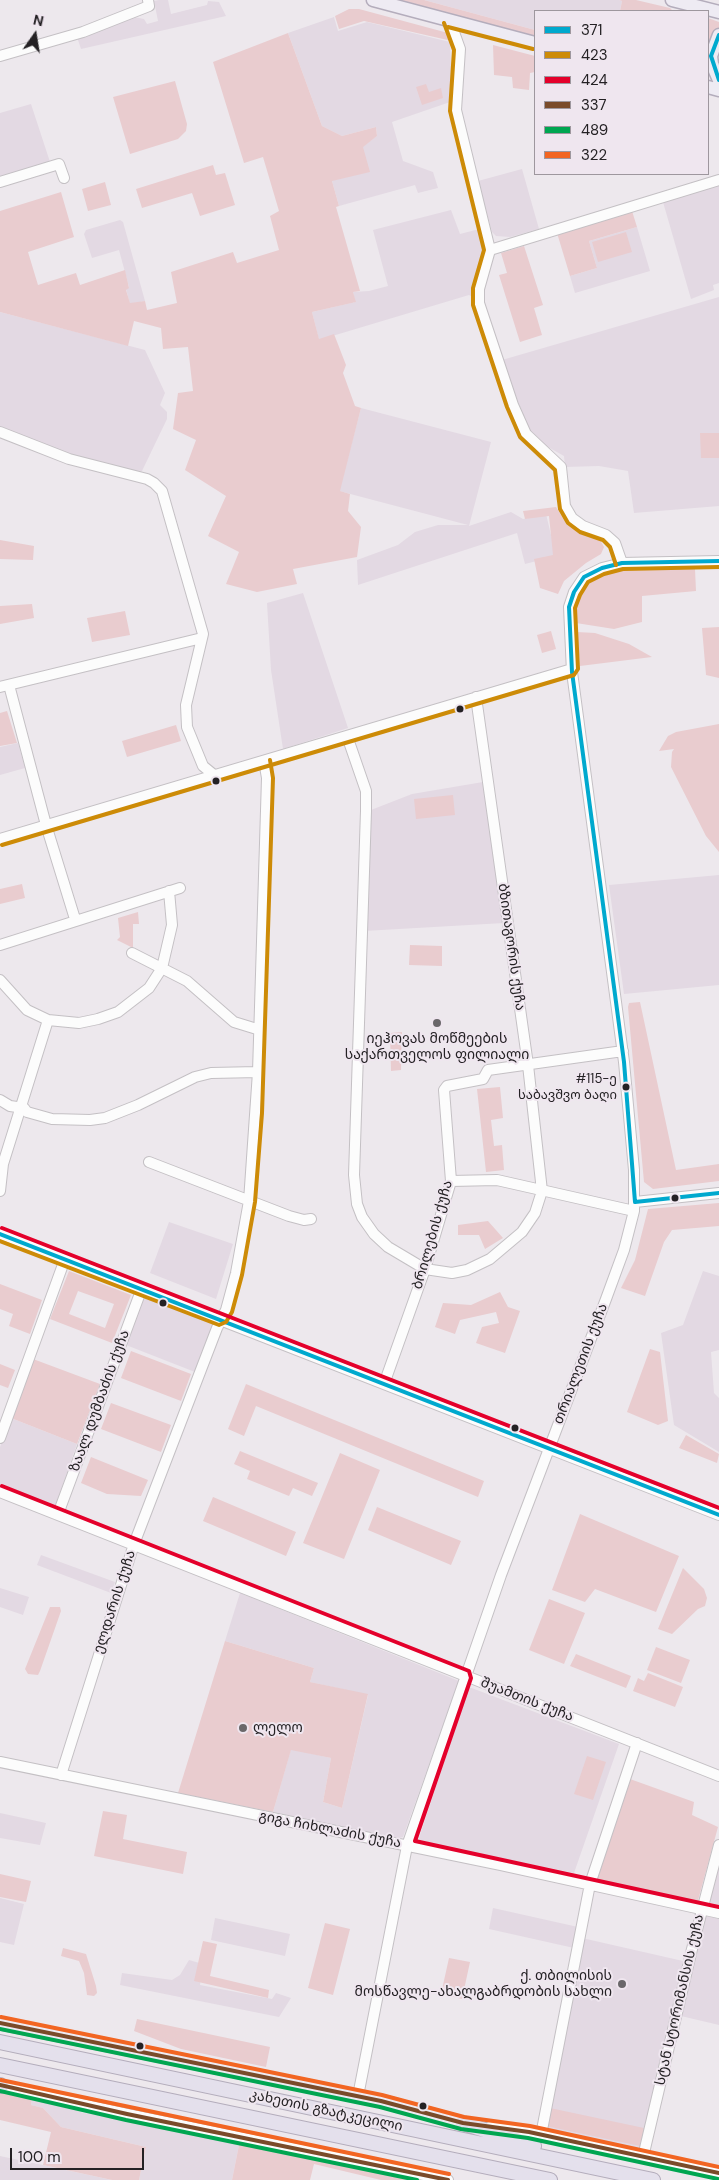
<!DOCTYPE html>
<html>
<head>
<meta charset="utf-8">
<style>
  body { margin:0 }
  #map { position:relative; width:719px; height:2180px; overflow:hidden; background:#ede8ed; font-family:"DM Sans",sans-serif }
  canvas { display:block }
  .legend { position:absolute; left:534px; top:10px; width:175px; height:165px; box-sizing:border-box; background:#efe6ef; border:1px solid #9e979e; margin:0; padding:6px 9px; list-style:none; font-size:15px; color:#242124 }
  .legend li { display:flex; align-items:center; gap:10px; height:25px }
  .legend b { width:25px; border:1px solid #9e979e }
  .north { position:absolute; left:10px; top:10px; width:50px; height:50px; -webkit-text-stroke:4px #efe6ef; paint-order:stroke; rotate:13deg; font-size:14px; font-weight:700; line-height:20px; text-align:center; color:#242124 }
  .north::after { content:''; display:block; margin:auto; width:18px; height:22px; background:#242124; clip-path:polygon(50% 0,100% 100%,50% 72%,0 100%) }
  .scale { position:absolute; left:10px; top:2148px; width:134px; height:22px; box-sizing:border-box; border:2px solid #242124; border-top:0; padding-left:6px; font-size:15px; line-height:18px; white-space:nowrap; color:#242124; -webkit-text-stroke:4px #efe6ef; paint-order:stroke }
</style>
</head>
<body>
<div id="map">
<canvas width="719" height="2180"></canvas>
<ul class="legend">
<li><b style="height:6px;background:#00a9ce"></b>371</li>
<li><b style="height:6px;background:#cd8b07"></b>423</li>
<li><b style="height:6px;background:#e4002b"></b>424</li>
<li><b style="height:6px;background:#7a4b2a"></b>337</li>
<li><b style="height:6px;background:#00a651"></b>489</li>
<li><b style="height:6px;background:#f26522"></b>322</li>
</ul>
<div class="north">N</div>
<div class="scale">100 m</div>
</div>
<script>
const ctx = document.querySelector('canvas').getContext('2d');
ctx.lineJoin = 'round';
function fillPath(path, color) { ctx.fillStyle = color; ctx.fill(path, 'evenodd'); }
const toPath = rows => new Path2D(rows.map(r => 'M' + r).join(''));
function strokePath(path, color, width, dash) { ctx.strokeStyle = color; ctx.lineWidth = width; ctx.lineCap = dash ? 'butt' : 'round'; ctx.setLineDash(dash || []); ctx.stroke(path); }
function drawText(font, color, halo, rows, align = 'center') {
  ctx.font = font + ' "DM Sans","Noto Sans Georgian",sans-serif'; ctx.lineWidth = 4; ctx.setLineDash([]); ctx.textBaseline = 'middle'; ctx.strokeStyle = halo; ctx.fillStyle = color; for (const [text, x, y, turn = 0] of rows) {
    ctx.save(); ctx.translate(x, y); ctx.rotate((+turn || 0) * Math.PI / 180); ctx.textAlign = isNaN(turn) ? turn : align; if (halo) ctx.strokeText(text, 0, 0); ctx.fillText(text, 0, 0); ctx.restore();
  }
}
fillPath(toPath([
  [159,0,168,0,171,14,207,5,208,1,219,2,226,16,81,49,77,37,134,17,144,19,147,24,158,21,154,1],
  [424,0,619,0,622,1,620,11,535,11,535,30],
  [334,17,338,31,367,22,450,42,452,87,450,102,392,122,403,161,433,172,438,188,418,193,415,185,339,206,332,181,363,146,377,136,376,127,342,136,322,126,288,33],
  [31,104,50,162,0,178,0,113],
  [522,169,539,229,510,237,496,236,492,232,478,181],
  [719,185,719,283,713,285,714,290,691,299,663,202],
  [451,210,460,234,483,228,485,239,473,297,469,295,319,340,312,312,355,302,353,292,369,291,388,286,373,230],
  [120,220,123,222,145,301,130,304,126,289,129,287,119,250,92,258,84,234,86,230],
  [637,227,650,271,575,293,570,276,597,268,589,241],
  [719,297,719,506,634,513,628,471,599,466,565,467,564,456,532,438,502,360],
  [0,312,145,350,165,393,160,405,167,412,167,419,142,471,137,473,71,455,0,426],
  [361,408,491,442,469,526,511,512,523,519,546,514,556,556,525,564,517,533,358,585,357,560,398,545,415,532,438,525,468,525,339,491],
  [303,593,348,728,283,749,271,670,267,603],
  [18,743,25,768,0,775,0,747],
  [483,782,504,923,364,931,371,810,412,794],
  [719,875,719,985,624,994,609,885],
  [169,1222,233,1244,216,1299,150,1273],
  [703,1271,719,1276,719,1350,711,1352,714,1393,719,1398,719,1452,674,1425,661,1333,683,1325],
  [147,1298,213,1324,195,1372,126,1345,143,1300],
  [11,1418,77,1444,55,1507,0,1487,0,1447],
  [41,1555,115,1582,111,1593,37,1565],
  [0,1588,29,1597,23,1615,0,1607],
  [240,1593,459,1681,403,1837,396,1839,273,1812,291,1749,331,1758,323,1802,342,1808,368,1695,310,1682,314,1668,225,1641],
  [469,1687,619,1744,574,1873,418,1841],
  [0,1813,46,1823,40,1845,0,1838],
  [719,1862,719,1905,708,1902],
  [0,1898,24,1904,14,1945,0,1942],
  [493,1908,578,1927,574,1948,489,1929],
  [705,1916,719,1919,719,2025,681,2016],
  [215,1918,290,1934,285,1956,211,1940],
  [582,1938,683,1961,641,2152,544,2131],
  [189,1960,203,1964,200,1985,272,1999,276,1993,291,1998,279,2017,120,1985,122,1973,172,1980,180,1975],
  [32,2097,53,2101,83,2113,171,2125,240,2140,232,2180,139,2180,146,2147,61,2127,43,2108,31,2105],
  [0,2156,43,2165,112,2180,0,2180]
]), '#e3d9e3');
fillPath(toPath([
  [393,0,424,0,535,30,535,36],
  [619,0,636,0,670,8,673,11,620,11,622,1],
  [349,9,359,9,448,33,452,41,364,21,339,29,335,16],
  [708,18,719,22,719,28,708,47],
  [288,33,322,126,342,136,376,127,377,136,363,147,370,172,332,181,339,206,336,207,360,291,353,292,356,302,312,312,319,339,334,334,346,365,343,373,355,406,361,408,340,491,350,494,348,511,361,527,357,557,293,569,297,584,257,592,226,584,239,552,208,536,226,496,185,470,196,440,173,429,178,393,193,391,188,347,163,349,161,328,134,321,128,346,0,312,0,211,61,192,74,237,28,252,38,285,76,273,80,285,125,270,129,288,126,290,130,303,145,301,147,310,177,303,171,272,233,252,237,263,279,250,270,216,279,211,263,157,244,163,213,62],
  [493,45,535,56,535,72,530,73,529,90,513,88,512,77,494,75],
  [175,81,187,124,186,131,178,139,130,154,113,97],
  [426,84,429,92,441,88,443,98,422,105,416,87],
  [213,165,216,175,225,173,235,205,200,216,192,193,142,208,136,189],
  [105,182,111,205,88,211,82,189],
  [632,211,637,227,589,241,597,268,570,276,557,233],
  [626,232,632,252,598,262,592,242],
  [524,246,543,305,534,308,542,335,520,342,499,275,507,273,501,253],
  [700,433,719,433,719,458,701,458],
  [556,507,564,520,598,536,604,547,601,554,586,563,564,581,558,594,540,588,534,559,553,555,549,516,525,519,523,511],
  [0,540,34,546,33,560,0,559],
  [627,569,695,569,696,591,642,596,642,622,614,629,576,623,575,611,577,600,590,582,598,576],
  [32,604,34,618,0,624,0,606],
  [125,611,130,635,92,642,87,618],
  [719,627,719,678,706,675,702,628],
  [551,631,556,649,542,653,537,635],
  [577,632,595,633,629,644,652,657,580,666],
  [7,711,17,743,0,746,0,713],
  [719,724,719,852,706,836,671,767,672,752,674,749,659,751,668,736,676,732],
  [176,725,181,741,127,757,122,741],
  [453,795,455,815,416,819,414,799],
  [22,884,25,898,0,904,0,889],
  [138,912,139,924,133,924,133,948,117,940,120,937,118,918],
  [410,945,442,946,442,966,409,965],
  [640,1002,676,1170,719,1164,719,1181,653,1189,644,1182,628,1007,629,1003],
  [402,1032,401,1070,391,1071,390,1033],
  [500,1087,503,1118,491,1120,494,1146,502,1145,504,1170,486,1172,477,1089],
  [719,1203,719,1226,672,1230,664,1242,645,1296,621,1288,635,1260,648,1209],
  [488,1221,503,1238,485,1249,479,1235,458,1235,458,1225],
  [69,1271,131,1295,112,1343,50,1319],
  [78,1291,114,1304,105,1328,69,1314],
  [0,1284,42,1300,30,1334,9,1326,13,1314,0,1309],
  [500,1292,508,1307,520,1311,505,1353,476,1343,482,1327,499,1323,496,1312,460,1320,455,1334,435,1327,443,1303,471,1305],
  [650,1349,660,1352,668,1421,658,1425,627,1412],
  [131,1351,191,1374,181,1401,121,1378],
  [33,1359,100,1384,77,1444,11,1418],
  [0,1364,15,1370,8,1388,0,1385],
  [246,1384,484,1481,478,1497,256,1406,244,1436,228,1429],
  [111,1403,171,1425,161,1452,101,1429],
  [686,1435,719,1454,717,1463,679,1448],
  [240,1451,318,1483,312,1496,293,1488,289,1496,247,1479,250,1471,234,1464],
  [340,1453,380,1470,344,1559,303,1543],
  [91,1457,148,1480,141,1496,107,1494,81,1483],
  [213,1497,296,1532,286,1556,203,1521],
  [377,1507,461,1541,451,1565,368,1530],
  [580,1514,679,1556,656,1612,595,1589,585,1602,552,1590],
  [683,1568,704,1589,707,1598,705,1606,698,1609,672,1634,658,1629],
  [549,1599,585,1613,564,1664,529,1650],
  [50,1607,60,1607,61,1611,40,1671,38,1675,28,1674,25,1669],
  [225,1641,314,1668,310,1682,368,1694,342,1808,323,1802,331,1758,291,1750,273,1812,178,1793],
  [656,1647,690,1660,681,1683,647,1670],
  [576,1654,631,1676,626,1688,570,1666],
  [648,1673,683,1687,675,1707,633,1691,638,1678,644,1681],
  [587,1756,606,1762,593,1800,574,1794],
  [630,1779,694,1802,692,1815,718,1827,697,1904,599,1883,597,1879],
  [103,1811,127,1815,123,1839,187,1852,183,1874,94,1856],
  [0,1874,31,1881,26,1902,0,1897],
  [325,1923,350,1929,333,1995,308,1988],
  [203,1941,217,1944,210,1976,269,1990,268,1998,194,1981],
  [63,1948,86,1954,96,1986,97,1993,94,1996,87,1995,84,1973,79,1961,61,1956],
  [449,1958,470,1962,462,1999,441,1994],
  [137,2019,270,2047,266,2067,181,2049,134,2031],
  [0,2090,32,2097,31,2105,43,2108,61,2127,146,2147,139,2180,112,2180,43,2165,51,2132,0,2120],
  [550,2108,644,2128,640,2146,546,2126],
  [240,2140,425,2180,381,2180,314,2164,310,2180,232,2180]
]), '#e9cccf');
const minor = toPath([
  [450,21,460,49,456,110,490,250,479,289,479,303,513,405,526,434,561,467,565,506,572,518,583,526,606,535,615,543,622,563],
  [0,56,83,32,149,6,148,0],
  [0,182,59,164,64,178],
  [490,250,719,180],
  [0,432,69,459,147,479,154,483,162,491,203,634,186,705,187,727,203,766,214,775],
  [9,685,46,825,75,919],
  [0,687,202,638],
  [347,736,366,791,366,811,354,1175,357,1204,362,1217,374,1234,388,1247,425,1269,452,1273,467,1270,490,1259,522,1232,535,1213,542,1191,528,1065,476,697],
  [0,839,572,669],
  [0,945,180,888],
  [132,953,187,981,234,1022,260,1030],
  [0,980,27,1010,48,1020,79,1023,98,1019,118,1012,149,988,162,968,172,925,169,891],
  [0,1100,10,1106,24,1108,27,1112,52,1119,90,1120,105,1118,138,1105,195,1077,211,1073,258,1072],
  [149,1162,289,1216,304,1220,311,1219],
  [451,1181,497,1180,634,1211],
  [0,1191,3,1164,48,1020],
  [635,1202,719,1193],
  [0,1234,719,1515],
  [384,1384,425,1269,451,1181,444,1090,447,1086,483,1079,488,1070,623,1051],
  [0,1438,65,1259],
  [0,1492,719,1776],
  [58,1514,142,1288],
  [0,1762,501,1865,719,1913],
  [61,1775,134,1544,217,1328,226,1310,236,1273,249,1201,258,1072,267,778,264,761],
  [0,2086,127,2114,448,2180],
  [358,2096,407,1846,501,1575,606,1299,624,1250,634,1211,634,1170,624,1062,572,672,569,607,574,592,584,577,602,568,622,563,719,561],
  [490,2127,529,2132,719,2173],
  [541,2135,590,1884,637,1743],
  [643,2157,692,1949,719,1845]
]);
const major = toPath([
  [373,0,535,43],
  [672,0,719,12],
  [719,35,711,56,712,64,719,80],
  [708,87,719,90],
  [0,2023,381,2101,463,2123]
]);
const highway = toPath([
  [0,2042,653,2180],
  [0,2065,550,2180],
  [0,2085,1,2086],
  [463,2123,534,2146]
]);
strokePath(minor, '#c4c0c4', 12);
strokePath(major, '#b4adbc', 15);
strokePath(highway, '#b4adbc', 16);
strokePath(minor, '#fcfcfc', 10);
strokePath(major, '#eeebf3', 12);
strokePath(highway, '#e4e0ec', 14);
strokePath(toPath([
  [719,35,711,56,719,80],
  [635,1202,624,1062,572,672,569,607,574,592,584,577,602,568,622,563,719,561],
  [635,1202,719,1193],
  [0,1234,719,1515]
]), '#00a9ce', 4);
strokePath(toPath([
  [444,23,454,50,450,111,484,250,473,288,473,305,507,407,520,437,555,470,560,509,568,523,580,532,603,540,610,547,616,565],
  [448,27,533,49],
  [2,845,574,675,578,669,575,608,580,595,588,582,604,574,623,569,719,567],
  [0,1241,219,1325,226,1322,232,1312,242,1275,255,1202,262,1113,273,778,270,760]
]), '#cd8b07', 4);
strokePath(toPath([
  [2,1228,719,1508],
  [2,1486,469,1671,471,1678,415,1841,719,1907]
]), '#e4002b', 4);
strokePath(toPath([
  [0,2023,381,2101,463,2123,529,2132,719,2173],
  [0,2085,127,2114,448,2180]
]), '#7a4b2a', 4);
strokePath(toPath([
  [0,2029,380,2107,461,2129,528,2138,718,2179],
  [0,2091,126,2120,417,2180]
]), '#00a651', 4);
strokePath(toPath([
  [1,2017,382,2095,464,2117,530,2126,719,2167],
  [1,2080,449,2174]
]), '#f26522', 4);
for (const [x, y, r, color] of [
  [460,709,4.5,"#242124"],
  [216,781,4.5,"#242124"],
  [437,1023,5,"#6a676a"],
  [626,1087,4.5,"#242124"],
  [675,1198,4.5,"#242124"],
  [163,1303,4.5,"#242124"],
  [515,1428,4.5,"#242124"],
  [243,1728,5,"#6a676a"],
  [622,1984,5,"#6a676a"],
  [140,2046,4.5,"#242124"],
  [423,2106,4.5,"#242124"]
]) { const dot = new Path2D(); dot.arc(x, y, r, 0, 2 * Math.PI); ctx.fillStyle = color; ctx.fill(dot); strokePath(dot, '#efe6ef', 2); }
drawText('13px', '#242124', '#efe6ef', [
  ["#115-ე",617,1080],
  ["საბავშვო ბაღი",617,1096]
], 'right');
drawText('14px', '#242124', '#efe6ef', [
  ["ბზითაგორის ქუჩა",511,947,82],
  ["ბრილების ქუჩა",433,1235,-74],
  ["თრიალეთის ქუჩა",581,1364,-69],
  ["ზაალ დუმბაძის ქუჩა",100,1401,-70],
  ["ელდარის ქუჩა",115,1602,-72],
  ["შუამთის ქუჩა",527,1700,21],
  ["გიგა ჩიხლაძის ქუჩა",330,1830,11],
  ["სტან სტორიმანსის ქუჩა",680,2000,-77],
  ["კახეთის გზატკეცილი",326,2111,12]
]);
drawText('14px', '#242124', '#efe6ef', [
  ["იეჰოვას მოწმეების",437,1039],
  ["საქართველოს ფილიალი",437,1055],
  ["ლელო",253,1728,"left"],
  ["ქ. თბილისის",612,1976,"right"],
  ["მოსწავლე-ახალგაბრდობის სახლი",612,1992,"right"]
]);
</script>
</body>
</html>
